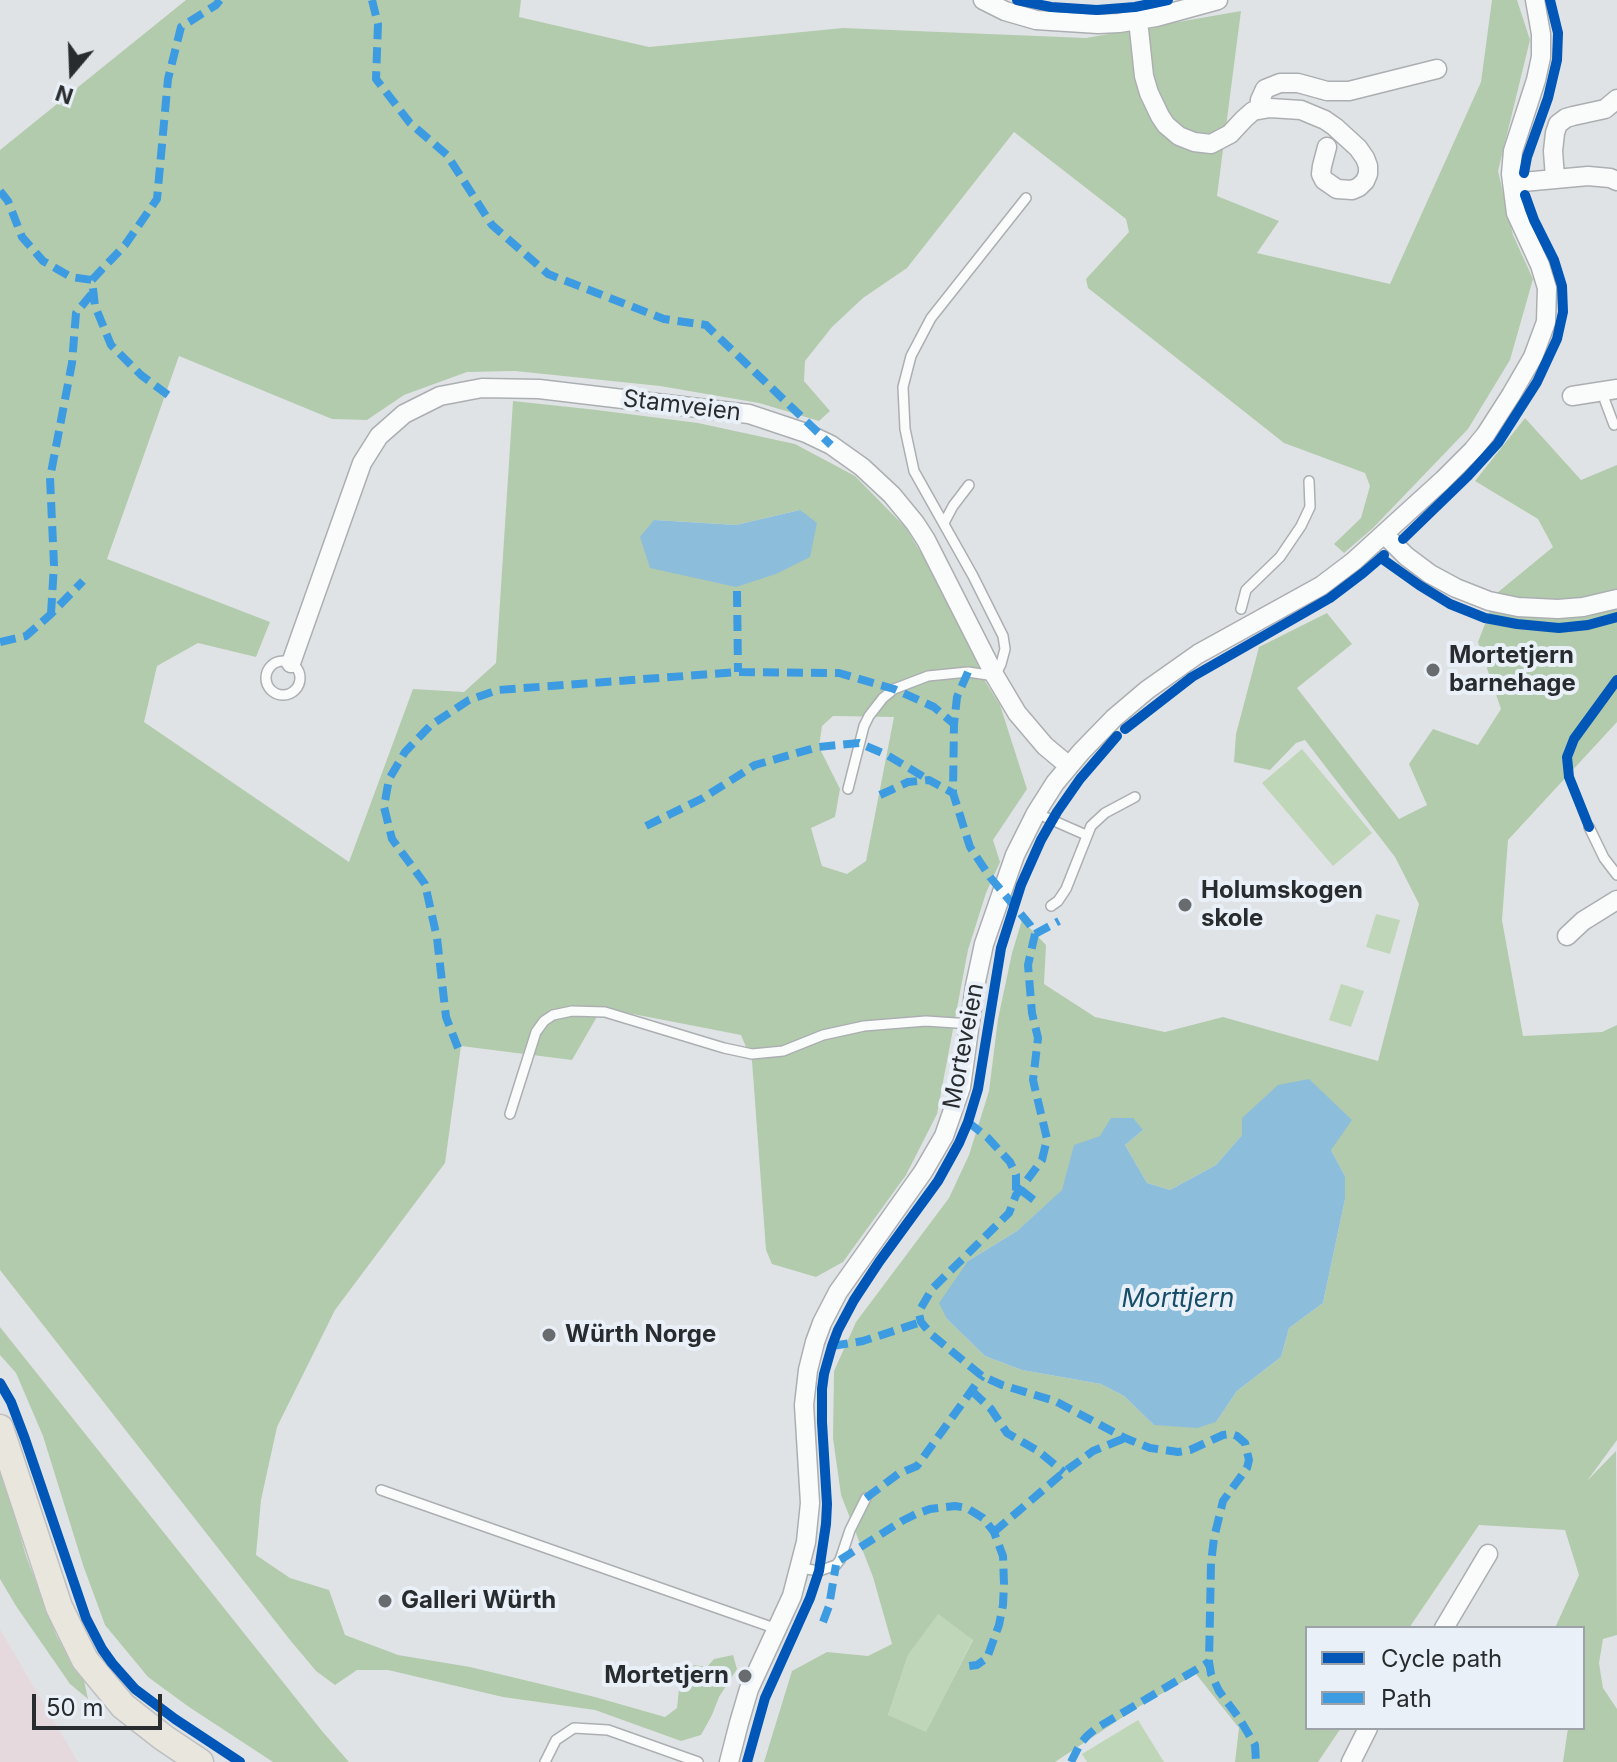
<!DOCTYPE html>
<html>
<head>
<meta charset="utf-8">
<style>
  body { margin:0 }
  #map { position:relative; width:1617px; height:1762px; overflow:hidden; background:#e0e3e6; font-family:Inter,sans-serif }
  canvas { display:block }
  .legend { position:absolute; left:1305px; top:1626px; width:280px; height:104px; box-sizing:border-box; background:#e9f0f8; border:2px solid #9ca2a7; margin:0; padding:10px 14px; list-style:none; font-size:24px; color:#292c2e }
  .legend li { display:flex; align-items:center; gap:16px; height:40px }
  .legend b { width:40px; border:2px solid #9ca2a7 }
  .north { position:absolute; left:32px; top:32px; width:80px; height:80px; -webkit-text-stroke:6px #e9f0f8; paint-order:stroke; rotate:199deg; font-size:22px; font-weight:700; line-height:32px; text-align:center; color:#292c2e }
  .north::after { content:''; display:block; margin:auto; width:28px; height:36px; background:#292c2e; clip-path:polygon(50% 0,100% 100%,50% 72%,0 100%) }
  .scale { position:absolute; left:32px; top:1694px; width:130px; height:36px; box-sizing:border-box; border:4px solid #292c2e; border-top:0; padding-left:10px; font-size:24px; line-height:28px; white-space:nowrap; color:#292c2e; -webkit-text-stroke:6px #e9f0f8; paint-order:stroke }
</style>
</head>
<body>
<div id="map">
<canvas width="1617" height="1762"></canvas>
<ul class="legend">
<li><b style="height:10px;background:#0057b8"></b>Cycle path</li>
<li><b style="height:10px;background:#3d9ce1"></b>Path</li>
</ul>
<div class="north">N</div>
<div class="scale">50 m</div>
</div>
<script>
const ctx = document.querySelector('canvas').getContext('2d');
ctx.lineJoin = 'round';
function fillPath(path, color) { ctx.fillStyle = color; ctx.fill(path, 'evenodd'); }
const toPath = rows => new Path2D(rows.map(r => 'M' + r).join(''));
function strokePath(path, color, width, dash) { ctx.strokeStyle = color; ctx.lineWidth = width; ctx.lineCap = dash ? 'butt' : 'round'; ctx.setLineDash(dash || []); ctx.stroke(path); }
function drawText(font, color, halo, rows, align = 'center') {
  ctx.font = font + ' Inter,sans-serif'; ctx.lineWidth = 8; ctx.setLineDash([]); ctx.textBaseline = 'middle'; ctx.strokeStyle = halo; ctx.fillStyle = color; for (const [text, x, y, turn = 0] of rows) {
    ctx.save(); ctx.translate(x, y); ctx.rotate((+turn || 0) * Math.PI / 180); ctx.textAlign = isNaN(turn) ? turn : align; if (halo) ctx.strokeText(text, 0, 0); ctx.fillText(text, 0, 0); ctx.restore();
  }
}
fillPath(toPath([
  [0,1629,78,1762,0,1762]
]), '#e5d9de');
fillPath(toPath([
  [1302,749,1372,833,1333,866,1262,783],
  [1376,914,1400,920,1390,954,1366,947],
  [1341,984,1364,991,1351,1027,1329,1020],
  [937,1613,973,1639,926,1733,888,1715,908,1655],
  [1138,1720,1164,1762,1087,1762,1082,1754]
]), '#c0d6b9');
fillPath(toPath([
  [186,0,521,0,519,17,649,47,843,28,1086,38,1241,11,1217,196,1279,221,1257,253,1390,284,1481,82,1492,0,1517,0,1530,40,1498,171,1513,235,1533,279,1510,360,1468,429,1373,528,1344,553,1334,544,1361,518,1370,486,1365,473,1284,443,1088,288,1086,279,1129,232,1126,219,1014,132,907,268,863,298,832,327,805,361,804,381,830,411,819,421,759,403,660,386,515,371,467,372,404,395,367,420,332,419,179,356,107,559,270,622,256,657,198,643,157,666,144,722,349,862,413,689,464,692,496,663,513,401,597,410,698,423,795,444,855,476,906,528,945,593,985,681,1000,705,1027,789,993,840,1000,862,986,893,968,950,937,1114,906,1175,843,1262,816,1277,772,1264,766,1250,752,1061,741,1035,602,1008,572,1060,461,1046,445,1163,335,1310,277,1427,261,1500,256,1555,290,1578,329,1590,345,1635,398,1655,470,1667,595,1697,665,1717,677,1708,680,1680,694,1665,707,1667,714,1659,733,1655,737,1669,719,1697,712,1715,701,1735,681,1741,595,1710,503,1697,388,1670,357,1670,335,1685,316,1671,290,1640,0,1270,0,150],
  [800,510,650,568,654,520,736,525],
  [833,716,894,717,866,861,847,874,822,866,811,828,835,817,840,789,819,747,822,726],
  [1525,418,1581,480,1617,465,1617,722,1508,840,1502,920,1523,1036,1602,1032,1617,1025,1617,1440,1587,1481,1616,1451,1617,1635,1603,1639,1599,1663,1603,1688,1617,1709,1617,1762,1563,1762,1568,1728,1583,1728,1583,1628,1555,1628,1579,1575,1565,1530,1479,1525,1409,1628,1307,1628,1307,1728,1341,1728,1318,1762,1235,1762,1239,1728,1196,1674,1135,1709,1055,1762,764,1762,792,1671,827,1652,868,1656,892,1644,873,1577,841,1495,833,1438,834,1371,856,1322,949,1198,969,1155,989,1091,998,1019,1012,953,1022,920,1046,945,1044,984,1095,1017,1165,1032,1223,1017,1378,1061,1419,904,1395,857,1305,740,1296,743,1270,770,1234,762,1236,734,1259,647,1327,613,1352,644,1297,688,1399,819,1427,805,1409,764,1433,729,1478,745,1501,709,1478,642,1497,593,1553,547,1538,519,1475,481],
  [1143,1130,1125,1145,1147,1183,1170,1190,1216,1165,1242,1135,1331,1150,1345,1176,1345,1199,1323,1303,1289,1328,1281,1357,1237,1391,1216,1422,1154,1425,1124,1396,1101,1384,1022,1370,985,1356,947,1319,968,1261,1017,1231,1063,1190,1100,1136],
  [938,1614,973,1640,926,1732,888,1715,908,1655],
  [0,1327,322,1731,349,1762,273,1762,189,1707,148,1677,105,1625,83,1565,43,1436,16,1373,0,1355],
  [0,1465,26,1556,57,1637,84,1680,88,1699,70,1684,16,1606,0,1579]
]), '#b3cbad');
fillPath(toPath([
  [800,510,817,523,810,557,776,574,736,587,650,568,640,537,654,520,736,525],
  [1309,1079,1352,1120,1331,1150,1345,1176,1345,1199,1323,1303,1289,1328,1281,1357,1237,1391,1216,1422,1197,1428,1154,1425,1124,1396,1101,1384,1022,1370,985,1356,947,1319,939,1303,968,1261,1017,1231,1062,1190,1074,1145,1100,1136,1111,1118,1133,1118,1143,1130,1125,1145,1147,1183,1170,1190,1216,1165,1242,1135,1242,1118,1278,1085]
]), '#8cbdda');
const service = toPath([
  [1604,392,1605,401,1614,425],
  [944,523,953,506,969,485],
  [1241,609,1246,590,1280,557,1301,526,1310,507,1309,481],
  '266 678a17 17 0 1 1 34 0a17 17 0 1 1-34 0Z',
  [848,789,864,726,869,716,883,698,894,689,928,676,968,672,995,676,1001,664,1005,649,1003,636,973,576,914,471,905,429,903,387,911,356,931,318,1026,198],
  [1036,813,1086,835],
  [1589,827,1604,858,1617,875],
  [1051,906,1058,901,1066,889,1091,826,1105,813,1135,797],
  [510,1114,536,1032,544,1021,553,1015,572,1011,605,1012,724,1048,752,1054,783,1051,823,1035,864,1026,926,1021,971,1024],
  [381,1490,777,1629],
  [801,1568,819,1571,836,1565,840,1560,850,1530,866,1498],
  [545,1762,556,1740,574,1728,608,1730,698,1762]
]);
const minor = toPath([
  [983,0,1005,11,1036,20,1098,24,1119,23,1156,17,1218,0],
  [1138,20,1144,76,1149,93,1160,116,1166,125,1179,136,1194,142,1211,144,1230,134,1244,119,1253,111,1270,108,1301,110,1325,120,1335,127,1358,148,1365,158,1368,166,1368,174,1365,181,1359,187,1352,190,1337,189,1324,180,1321,174,1322,166,1327,147],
  [1259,109,1260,100,1265,89,1280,83,1298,83,1327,91,1349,91,1437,69],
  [1555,178,1553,151,1555,133,1558,124,1566,118,1573,116,1605,109,1617,99],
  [1512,183,1588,176,1610,178,1617,181],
  [1572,396,1617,389],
  [1384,534,1406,556,1430,574,1456,588,1489,601,1518,607,1558,609,1583,607,1617,599],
  [291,663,362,463,379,436,404,414,440,396,482,388,539,389,749,414,806,433,831,445,862,467,892,495,915,523,926,540,995,676,1017,713,1045,746,1069,766],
  [1567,936,1583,921,1617,900],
  [1444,1628,1488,1554],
  [729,1762,739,1723,749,1689,792,1596,806,1542,810,1503,804,1405,808,1370,815,1342,822,1323,838,1292,923,1172,944,1136,961,1087,975,986,984,944,1015,855,1036,813,1055,783,1081,752,1114,718,1147,690,1198,654,1321,586,1354,561,1443,480,1473,450,1486,434,1511,395,1533,357,1546,322,1547,288,1540,265,1516,213,1511,174,1513,151,1536,80,1541,57,1541,34,1535,0],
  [1351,1762,1368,1728]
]);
const primary = toPath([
  [0,1428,59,1607,85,1660,123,1706,164,1738,200,1762]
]);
strokePath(service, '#acafb2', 12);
strokePath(minor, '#acafb2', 21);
strokePath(primary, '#bdbfc1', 29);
strokePath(service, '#fafbfb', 9);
strokePath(minor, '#fafbfb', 18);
strokePath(primary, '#e9e6de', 26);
strokePath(toPath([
  [372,0,378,24,376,79,410,123,447,155,492,225,548,274,664,319,706,325,831,445],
  [0,191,8,201,22,237,43,261,71,277,92,280],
  [168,395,141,375,111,345,95,306,92,280,125,245,157,199,168,79,181,27,216,5,220,0],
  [737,591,738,672],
  [51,614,54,565,50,478,72,363,76,313,94,291],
  [0,642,26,636,51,614,83,581],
  [968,672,957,697,954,724,953,793,970,847,990,877,1030,925,1035,934,1028,965,1032,1013,1038,1038,1033,1080,1047,1139,1042,1160,1016,1195,1009,1213,932,1289,921,1308,919,1314,921,1322,932,1335,982,1376,1002,1385,1055,1401,1125,1438,1150,1448,1178,1452,1190,1450,1223,1435,1231,1434,1237,1436,1245,1443,1249,1460,1247,1468,1223,1501,1214,1538,1211,1563,1209,1662,1211,1674,1219,1691,1239,1718,1255,1745,1256,1762],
  [880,795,908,782,929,780,953,793],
  [646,826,703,798,755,765,818,747,859,743,887,755,929,780],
  [1035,934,1059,921],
  [458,1048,446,1017,437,938,425,884,392,839,384,807,389,779,405,752,431,725,469,700,498,690,738,672,839,673,894,689,934,707,954,724],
  [968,1122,988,1138,1010,1162,1016,1175,1016,1195],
  [1021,1190,1035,1201],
  [832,1346,863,1341,921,1322],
  [972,1391,991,1409,1007,1433,1038,1451,1064,1472],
  [866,1498,898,1474,917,1466,982,1376],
  [994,1532,1064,1472,1093,1451,1125,1438],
  [840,1560,902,1521,916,1514,930,1509,955,1506,967,1508,983,1518,994,1532,1003,1556,1004,1584,1003,1605,999,1625,987,1658,977,1665,962,1667],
  [823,1622,829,1606,836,1565],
  [1071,1762,1080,1744,1087,1736,1095,1729,1209,1662]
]), '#3d9ce1', 8, [16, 8]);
strokePath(toPath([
  [1017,0,1051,7,1097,10,1135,7,1168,0],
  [1524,173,1527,157,1548,98,1557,60,1558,33,1550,0],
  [1403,539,1468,476,1498,443,1537,382,1557,339,1563,312,1562,286,1554,260,1534,220,1525,195],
  [1381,558,1419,585,1450,604,1485,618,1517,624,1559,628,1588,625,1617,617],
  [1125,729,1192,677,1330,598,1363,573,1384,555],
  [1589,827,1569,777,1567,757,1574,739,1617,680],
  [0,1383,11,1402,25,1439,86,1618,102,1649,112,1663,135,1689,175,1719,240,1762],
  [747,1762,765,1698,810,1598,819,1571,826,1524,827,1504,822,1422,822,1389,824,1374,832,1346,838,1330,854,1300,879,1262,938,1181,959,1143,968,1122,978,1089,1001,948,1021,885,1041,840,1057,812,1080,779,1117,736]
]), '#0057b8', 10);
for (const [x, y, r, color] of [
  [1433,670,8,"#696c6e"],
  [1185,905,8,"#696c6e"],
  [549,1335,8,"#696c6e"],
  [385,1601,8,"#696c6e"],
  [745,1676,8,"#696c6e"]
]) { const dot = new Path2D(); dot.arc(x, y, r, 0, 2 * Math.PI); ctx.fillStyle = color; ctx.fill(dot); strokePath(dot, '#e9f0f8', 3); }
drawText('24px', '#292c2e', '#e9f0f8', [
  ["Stamveien",682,406,7],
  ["Morteveien",964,1046,-79]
]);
drawText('bold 24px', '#292c2e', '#e9f0f8', [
  ["Mortetjern",1449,656],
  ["barnehage",1449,684],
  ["Holumskogen",1201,891],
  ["skole",1201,919],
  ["Würth Norge",565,1335],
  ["Galleri Würth",401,1601],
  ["Mortetjern",729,1676,"right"]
], 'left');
drawText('italic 26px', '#164d68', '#e9f0f8', [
  ["Morttjern",1178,1299]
]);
</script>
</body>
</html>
